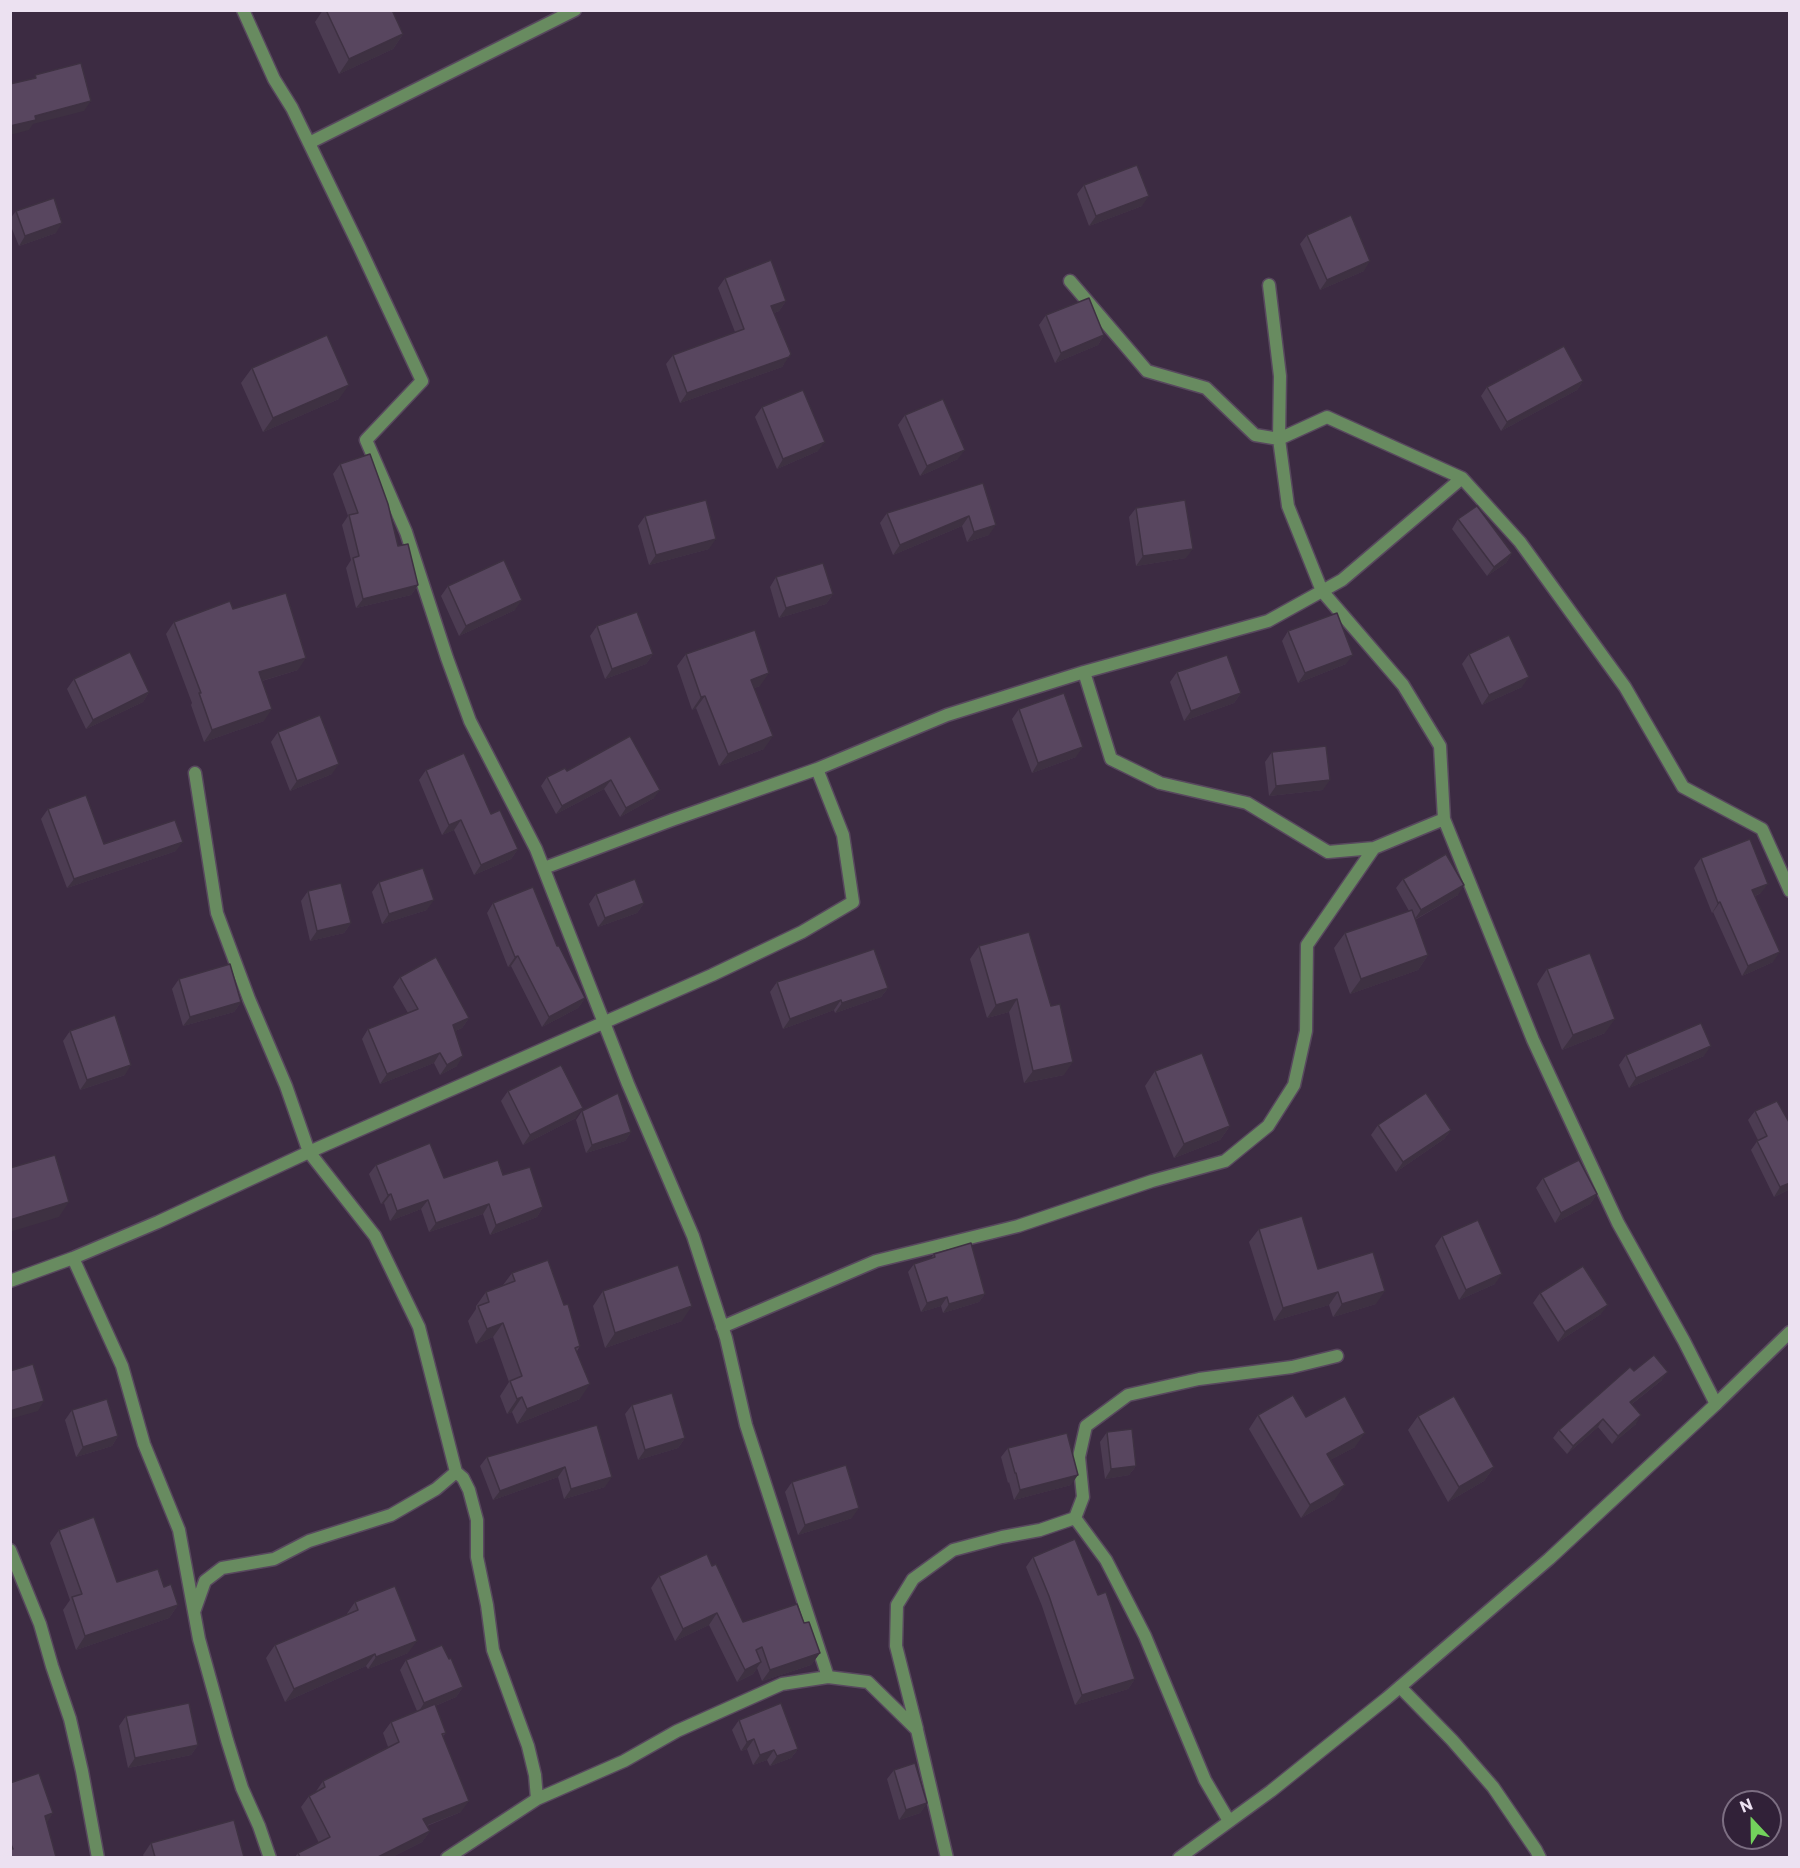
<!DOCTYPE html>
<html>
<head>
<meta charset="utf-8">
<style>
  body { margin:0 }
  #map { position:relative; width:1800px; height:1868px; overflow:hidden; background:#3c2b42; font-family:Commissioner,sans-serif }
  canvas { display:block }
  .frame { position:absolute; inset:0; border:12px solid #ece1f1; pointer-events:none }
  .north { position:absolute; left:1722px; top:1790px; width:60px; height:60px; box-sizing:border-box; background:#312138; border:2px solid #7c6e82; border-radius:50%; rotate:338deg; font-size:16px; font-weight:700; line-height:24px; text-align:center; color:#ece1f1 }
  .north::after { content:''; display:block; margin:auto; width:21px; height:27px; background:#73d25c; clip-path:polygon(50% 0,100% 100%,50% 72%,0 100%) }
</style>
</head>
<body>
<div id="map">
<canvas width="1800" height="1868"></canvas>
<div class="frame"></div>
<div class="north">N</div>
</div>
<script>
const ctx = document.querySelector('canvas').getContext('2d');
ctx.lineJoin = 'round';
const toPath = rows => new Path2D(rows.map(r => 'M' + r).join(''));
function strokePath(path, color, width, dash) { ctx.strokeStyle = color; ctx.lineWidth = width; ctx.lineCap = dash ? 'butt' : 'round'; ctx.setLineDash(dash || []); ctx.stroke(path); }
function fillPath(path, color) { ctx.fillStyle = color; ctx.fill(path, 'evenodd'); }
const minor = toPath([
  [243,10,274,79,292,108,359,246,422,381,366,440,406,532,447,658,470,721,536,849,628,1084,693,1236,726,1338,746,1425,828,1677,868,1682,917,1730,947,1858],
  [309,143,575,10],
  [1070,281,1147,371,1206,388,1255,435,1279,439,1288,506,1322,591,1403,685,1440,746,1444,819,1374,848,1328,852,1247,803,1160,783,1111,759,1084,672],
  [1269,285,1280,376,1279,439,1327,417,1462,478],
  [195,773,217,913,249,999,286,1086,309,1152,375,1236,419,1327,456,1472],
  [1444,819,1533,1040,1618,1223,1684,1341,1716,1404],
  [544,868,672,820,817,769,947,715,1084,672,1268,621,1342,580,1462,478,1520,542,1625,687,1683,787,1762,829,1790,891],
  [73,1258,122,1366,144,1444,179,1530,199,1639,227,1740,242,1788,259,1826,270,1858],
  [10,1281,73,1258,158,1222,309,1152,712,975,802,932,853,902,843,835,817,769],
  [722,1327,876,1261,1018,1226,1152,1181,1225,1161,1268,1126,1294,1085,1306,1031,1307,945,1374,848],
  [1075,1518,1106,1560,1145,1636,1205,1780,1229,1821],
  [10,1550,40,1624,52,1666,70,1719,82,1771,98,1858],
  [194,1612,205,1581,222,1568,274,1559,309,1541,391,1515,436,1489,456,1472,463,1478,469,1490,477,1520,477,1557,487,1605,493,1650,528,1746,535,1775,537,1799,447,1858],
  [1400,1687,1452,1740,1493,1787,1536,1850,1540,1858],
  [917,1729,896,1646,897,1605,913,1579,953,1550,1002,1537,1040,1530,1075,1518,1083,1497,1079,1457,1086,1426,1128,1395,1199,1379,1292,1367,1337,1356],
  [537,1799,624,1761,677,1731,782,1684,828,1677]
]);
const tertiary = toPath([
  [1179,1858,1271,1791,1387,1698,1549,1559,1716,1404,1790,1332]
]);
strokePath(minor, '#58485e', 15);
strokePath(tertiary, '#58485e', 15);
strokePath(minor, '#688b60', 12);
strokePath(tertiary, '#688b60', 12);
fillPath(toPath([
  [323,10,392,10,403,34,393,49,339,74,315,22],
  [1084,185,1142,206,1089,226,1077,194],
  [16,211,56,233,19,246,10,224,10,219],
  [1307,235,1364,271,1320,290,1300,244],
  [725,278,786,301,779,311,774,313,784,364,782,367,680,403,666,364,673,355,735,332,718,288],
  [1046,315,1104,335,1098,345,1055,363,1039,325],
  [252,368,339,399,263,432,241,383],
  [1583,381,1577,390,1501,431,1481,396,1487,387],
  [762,407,818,451,777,469,755,417],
  [905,415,958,459,920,476,898,425],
  [340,464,398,546,418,585,411,595,356,608,346,568,351,560,342,525,348,516,333,474],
  [983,483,989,535,967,542,962,526,893,555,880,523,887,513],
  [1136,508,1186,558,1136,566,1129,517],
  [645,516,709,549,649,565,638,526],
  [1458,519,1512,553,1506,563,1487,576,1452,529],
  [776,577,833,594,826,604,779,618,770,587],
  [448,586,515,610,459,636,441,596],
  [233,609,298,670,262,681,264,721,204,742,191,705,192,703,166,634,174,622],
  [597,626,653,654,646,664,605,679,590,636],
  [1288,631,1346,664,1298,683,1282,641],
  [686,654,760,686,754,688,764,749,719,766,696,708,692,710,677,666],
  [1469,654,1522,687,1482,705,1462,664],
  [1177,672,1241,693,1234,703,1184,721,1170,682],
  [74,679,149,692,143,702,86,729,67,689],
  [1019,709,1076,757,1032,773,1012,719],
  [278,732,332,774,290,791,271,742],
  [630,736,654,798,620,817,604,789,556,814,541,786,547,777,567,771],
  [1272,752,1323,790,1269,796,1265,762],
  [426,770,491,814,518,849,511,859,474,875,454,830,442,835,419,780],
  [48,809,104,844,176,851,67,888,41,819],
  [1701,858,1761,893,1755,896,1773,962,1742,976,1713,912,1712,913,1694,868],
  [1403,879,1458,895,1415,920,1428,955,1418,970,1350,994,1334,948,1345,933,1409,911,1396,888],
  [379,882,427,910,382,924,372,892],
  [308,891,351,923,344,933,310,941,301,901],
  [596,894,644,903,637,913,598,927,589,904],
  [493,903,557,946,585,998,578,1008,542,1027,511,966,508,967,487,913],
  [1029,932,1064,1075,1024,1083,1009,1012,987,1018,970,959,979,946],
  [1547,969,1605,1033,1562,1050,1537,984],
  [400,977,469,1018,462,1028,455,1031,457,1066,440,1075,434,1063,380,1084,362,1039,368,1029,408,1013,393,987],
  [179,979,241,1002,234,1012,183,1026,172,989],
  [777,982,888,988,881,997,835,1013,834,1010,783,1029,770,992],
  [70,1031,125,1075,80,1090,63,1041],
  [1626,1055,1704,1056,1629,1088,1619,1065],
  [1155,1071,1230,1126,1220,1140,1174,1158,1145,1086],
  [508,1091,576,1118,523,1145,501,1101],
  [582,1111,631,1132,625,1141,586,1153,576,1120],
  [1755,1111,1789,1124,1790,1189,1774,1197,1751,1150,1758,1140,1748,1120],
  [1378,1125,1451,1130,1444,1139,1396,1172,1371,1135],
  [376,1165,444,1178,503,1175,543,1207,537,1217,490,1235,483,1214,429,1232,421,1209,390,1221,384,1203,381,1204,369,1174],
  [1543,1178,1597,1194,1590,1204,1555,1223,1536,1188],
  [1259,1229,1318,1269,1376,1304,1333,1317,1329,1305,1274,1321,1249,1242],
  [1442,1236,1495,1284,1459,1300,1435,1246],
  [934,1254,985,1294,979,1302,943,1313,941,1306,921,1312,908,1272,914,1264,931,1258],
  [512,1273,564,1305,580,1346,577,1351,580,1399,517,1424,512,1412,507,1414,500,1396,509,1382,493,1337,476,1344,468,1321,476,1309,476,1306,486,1292,503,1285],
  [603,1291,682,1321,605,1348,593,1306],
  [1540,1293,1601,1314,1558,1342,1533,1303],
  [1634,1371,1662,1380,1632,1404,1636,1424,1612,1444,1598,1427,1567,1454,1553,1438,1559,1430],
  [632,1405,685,1438,678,1448,638,1460,625,1414],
  [72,1410,118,1436,112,1446,76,1457,65,1420],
  [1258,1415,1306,1417,1355,1447,1330,1460,1335,1499,1301,1518,1249,1429],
  [1418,1416,1494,1467,1484,1481,1448,1502,1408,1430],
  [597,1425,605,1487,564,1499,558,1477,493,1500,480,1466,487,1457],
  [1107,1432,1136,1466,1129,1475,1105,1479,1100,1442],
  [1008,1448,1071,1485,1014,1500,1009,1482,1008,1483,1001,1457],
  [792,1482,852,1518,798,1535,785,1492],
  [59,1530,117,1582,178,1605,169,1618,76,1650,63,1610,70,1600,50,1543],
  [1033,1557,1135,1679,1128,1689,1075,1705,1042,1606,1026,1567],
  [712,1566,743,1622,804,1623,820,1653,811,1665,762,1681,757,1668,753,1674,737,1682,709,1625,675,1641,651,1588,659,1576],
  [355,1602,408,1653,368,1669,366,1666,285,1702,266,1658,275,1645,346,1615],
  [449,1659,463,1687,456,1697,435,1706,446,1733,443,1736,461,1812,427,1826,430,1831,422,1842,392,1857,295,1857,298,1853,319,1843,301,1807,309,1796,315,1793,323,1781,388,1747,383,1733,391,1722,417,1711,400,1670,406,1660],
  [126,1716,198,1745,191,1755,128,1768,119,1726],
  [739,1720,798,1749,791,1758,770,1766,767,1760,753,1765,747,1749,741,1751,732,1730],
  [894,1770,927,1803,920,1813,899,1820,887,1779],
  [151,1843,244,1857,144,1857,143,1855]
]), '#4c3c52');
fillPath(toPath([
  [403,34,393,49,339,74,349,59],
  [91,101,84,111,33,124,29,130,10,135,10,126,35,116],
  [1149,196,1142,206,1089,226,1096,216],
  [62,223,56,233,19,246,25,236],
  [1370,261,1364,271,1320,290,1327,280],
  [786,301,779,311,765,316,771,306],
  [1104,335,1098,345,1055,363,1061,353],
  [791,354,782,367,680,403,687,393],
  [1583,381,1577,390,1501,431,1507,422],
  [349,385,339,399,263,432,273,418],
  [825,442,818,451,777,469,783,459],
  [965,450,958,459,920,476,927,466],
  [969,516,962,526,893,555,900,545],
  [996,525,989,535,967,542,974,532],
  [716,539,709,549,649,565,656,555],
  [1193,549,1186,558,1136,566,1143,556],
  [1512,553,1506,563,1487,576,1494,567],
  [418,585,411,595,356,608,363,599],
  [833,594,826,604,779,618,786,608],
  [522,600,515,610,459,636,466,626],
  [653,654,646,664,605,679,612,669],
  [1353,655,1346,664,1298,683,1305,673],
  [306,658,298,670,251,684,259,672],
  [769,673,760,686,742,692,751,680],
  [1529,677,1522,687,1482,705,1489,695],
  [149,692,143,702,86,729,93,720],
  [1241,693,1234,703,1184,721,1191,711],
  [705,696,696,708,692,710,701,697],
  [272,709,264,721,204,742,212,730],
  [773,736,764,749,719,766,728,754],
  [1083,747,1076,757,1032,773,1038,763],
  [339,764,332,774,290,791,297,781],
  [611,780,604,789,556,814,562,806],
  [1330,780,1323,790,1269,796,1276,786],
  [660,790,654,798,620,817,626,808],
  [461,820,454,830,442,835,449,825],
  [183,842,176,851,67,888,74,879],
  [518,849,511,859,474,875,481,865],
  [1768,884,1761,893,1745,900,1752,890],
  [1464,885,1458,895,1414,920,1421,910],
  [434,900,427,910,382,924,389,914],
  [1720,902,1713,912,1712,913,1718,903],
  [644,903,637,913,598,927,605,918],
  [351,923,344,933,310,941,317,931],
  [1780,952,1773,962,1742,976,1748,966],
  [1428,955,1418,970,1350,994,1361,979],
  [518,956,511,966,508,967,515,957],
  [888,988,881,997,835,1013,842,1003],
  [585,998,578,1008,542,1027,549,1017],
  [1017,999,1009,1012,987,1018,996,1005],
  [841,1000,834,1010,783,1029,790,1019],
  [241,1002,234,1012,183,1026,190,1017],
  [469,1018,462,1028,446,1035,453,1025],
  [1615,1019,1605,1033,1562,1050,1573,1035],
  [1711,1046,1704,1056,1629,1088,1636,1078],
  [440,1053,434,1063,380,1084,387,1074],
  [463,1056,457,1066,440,1075,447,1065],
  [1073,1062,1064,1075,1024,1083,1033,1071],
  [131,1065,125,1075,80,1090,87,1080],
  [583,1108,576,1118,523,1145,530,1135],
  [1230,1126,1220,1140,1174,1158,1184,1144],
  [1451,1130,1444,1139,1396,1172,1403,1162],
  [631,1132,625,1141,586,1153,592,1145],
  [1790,1183,1790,1189,1774,1197,1780,1187],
  [391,1194,384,1203,381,1204,388,1195],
  [1597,1194,1590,1204,1555,1223,1561,1213],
  [428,1200,421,1209,390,1221,397,1211],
  [69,1202,59,1217,10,1232,10,1220],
  [489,1204,483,1214,429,1232,436,1223],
  [543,1207,537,1217,490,1235,496,1225],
  [1502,1274,1495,1284,1459,1300,1466,1290],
  [1385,1291,1376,1304,1333,1317,1342,1304],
  [1338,1292,1329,1305,1274,1321,1283,1308],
  [985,1294,979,1302,943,1313,949,1304],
  [947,1297,941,1306,921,1312,927,1303],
  [1608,1305,1601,1314,1558,1342,1565,1332],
  [692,1306,682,1321,605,1348,615,1333],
  [503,1323,493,1337,476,1344,487,1329],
  [1668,1372,1662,1380,1624,1410,1630,1402],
  [590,1384,580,1399,517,1424,527,1409],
  [522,1397,512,1412,507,1414,517,1399],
  [44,1401,38,1411,10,1419,10,1411],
  [1641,1415,1636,1424,1612,1444,1618,1436],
  [1603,1419,1598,1427,1567,1454,1573,1446],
  [1365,1433,1355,1447,1317,1467,1327,1454],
  [118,1436,112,1446,76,1457,83,1447],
  [685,1438,678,1448,638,1460,645,1450],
  [1136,1466,1129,1475,1105,1479,1111,1469],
  [565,1467,558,1477,493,1500,500,1491],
  [1494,1467,1484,1481,1448,1502,1459,1487],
  [1078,1475,1071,1485,1014,1500,1020,1490],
  [612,1477,605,1487,564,1499,571,1489],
  [1345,1485,1335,1499,1301,1518,1310,1505],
  [859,1508,852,1518,798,1535,805,1525],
  [178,1605,169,1618,76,1650,85,1636],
  [717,1613,709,1625,675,1641,683,1629],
  [417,1641,408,1653,368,1669,376,1657],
  [820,1653,811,1665,762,1681,770,1670],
  [375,1654,366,1666,285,1702,294,1689],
  [761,1662,753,1674,737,1682,745,1670],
  [1135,1679,1128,1689,1075,1705,1082,1695],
  [463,1687,456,1697,418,1713,424,1703],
  [754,1739,747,1749,741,1751,747,1742],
  [198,1745,191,1755,128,1768,135,1758],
  [798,1749,791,1758,770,1766,777,1756],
  [774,1750,767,1760,753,1765,760,1755],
  [469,1801,461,1812,415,1830,423,1819],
  [927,1803,920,1813,899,1820,906,1810],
  [53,1813,47,1823,45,1816],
  [430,1831,422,1842,392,1857,378,1857]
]), '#3e3142');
const building = toPath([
  [326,10,392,10,403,34,349,59,326,10],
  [81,63,91,101,35,116,36,120,10,126,10,84,36,78,35,75,81,63],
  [1137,165,1149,196,1096,216,1084,185,1137,165],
  [54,198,62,223,25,236,16,211,54,198],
  [1351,215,1370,261,1327,280,1307,235,1351,215],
  [771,260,786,301,771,306,791,354,789,357,687,393,673,355,744,329,725,278,771,260],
  [1089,298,1104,335,1061,353,1046,315,1089,298],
  [327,335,349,385,273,418,252,368,327,335],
  [1564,346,1583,381,1507,422,1487,387,1564,346],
  [803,390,825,442,783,459,762,407,803,390],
  [943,399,965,450,927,466,905,415,943,399],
  [370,454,388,504,398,546,408,544,418,585,363,599,353,558,359,556,349,515,358,513,340,464,370,454],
  [983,483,996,525,974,532,969,516,900,545,887,513,983,483],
  [706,500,716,539,656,555,645,516,706,500],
  [1185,500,1193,549,1143,556,1136,508,1185,500],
  [1477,506,1512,553,1494,567,1458,519,1477,506],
  [504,560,522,600,466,626,448,586,504,560],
  [823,563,833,594,786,608,776,577,823,563],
  [286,593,306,658,259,672,272,709,212,730,199,693,201,693,174,622,230,601,233,609,286,593],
  [637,612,653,654,612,669,597,626,637,612],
  [1337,613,1353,655,1305,673,1288,631,1337,613],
  [755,630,769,673,751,680,773,736,728,754,705,696,701,697,686,654,755,630],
  [1509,635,1529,677,1489,695,1469,654,1509,635],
  [130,652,149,692,93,720,74,679,130,652],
  [1227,655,1241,693,1191,711,1177,672,1227,655],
  [1064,693,1083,747,1038,763,1019,709,1064,693],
  [320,715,339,764,297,781,278,732,320,715],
  [630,736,660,790,626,808,611,780,562,806,547,777,565,768,567,771,630,736],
  [1326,746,1330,780,1276,786,1272,752,1326,746],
  [464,753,491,814,500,810,518,849,481,865,461,820,449,825,426,770,464,753],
  [86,795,104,844,175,820,183,842,74,879,48,809,86,795],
  [1750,839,1768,884,1752,890,1780,952,1748,966,1720,902,1718,903,1701,858,1750,839],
  [1446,854,1464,885,1421,910,1403,879,1446,854],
  [423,868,434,900,389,914,379,882,423,868],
  [635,879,644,903,605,918,596,894,635,879],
  [341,883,351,923,317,931,308,891,341,883],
  [533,887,557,946,559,946,585,998,549,1017,518,956,515,957,493,903,533,887],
  [1412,910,1428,955,1361,979,1345,933,1412,910],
  [1029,932,1051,1006,1060,1004,1073,1062,1033,1071,1017,999,996,1005,979,946,1029,932],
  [874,949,888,988,842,1003,841,1000,790,1019,777,982,874,949],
  [1590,953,1615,1019,1573,1035,1547,969,1590,953],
  [436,957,469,1018,453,1025,463,1056,447,1065,440,1053,387,1074,368,1029,418,1009,400,977,436,957],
  [230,964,241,1002,190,1017,179,979,230,964],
  [115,1015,131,1065,87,1080,70,1031,115,1015],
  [1701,1023,1711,1046,1636,1078,1626,1055,1701,1023],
  [1202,1053,1230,1126,1184,1144,1155,1071,1202,1053],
  [561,1065,583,1108,530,1135,508,1091,561,1065],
  [618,1093,631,1132,592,1145,582,1111,618,1093],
  [1426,1093,1451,1130,1403,1162,1378,1125,1426,1093],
  [1777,1101,1790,1124,1790,1183,1780,1187,1757,1141,1767,1136,1755,1111,1777,1101],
  [430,1143,444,1178,498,1160,503,1175,530,1167,543,1207,496,1225,489,1204,436,1223,428,1200,397,1211,391,1194,388,1195,376,1165,430,1143],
  [55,1155,69,1202,10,1220,10,1168,55,1155],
  [1579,1160,1597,1194,1561,1213,1543,1178,1579,1160],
  [1302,1216,1318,1269,1373,1252,1385,1291,1342,1304,1338,1292,1283,1308,1259,1229,1302,1216],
  [1478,1220,1502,1274,1466,1290,1442,1236,1478,1220],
  [971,1243,985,1294,949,1304,947,1297,927,1303,914,1264,935,1257,934,1254,971,1243],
  [548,1260,564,1305,568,1304,580,1346,575,1348,590,1384,527,1409,522,1397,517,1399,510,1381,522,1376,503,1323,487,1329,478,1306,489,1302,486,1292,515,1281,512,1273,548,1260],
  [678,1265,692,1306,615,1333,603,1291,678,1265],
  [1583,1266,1608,1305,1565,1332,1540,1293,1583,1266],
  [1654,1355,1668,1372,1630,1402,1641,1415,1618,1436,1603,1419,1573,1446,1559,1430,1630,1367,1634,1371,1654,1355],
  [33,1364,44,1401,10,1411,10,1371,33,1364],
  [672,1393,685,1438,645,1450,632,1405,672,1393],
  [1293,1395,1306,1417,1345,1396,1365,1433,1327,1454,1345,1485,1310,1505,1258,1415,1293,1395],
  [1454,1396,1494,1467,1459,1487,1418,1416,1454,1396],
  [107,1399,118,1436,83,1447,72,1410,107,1399],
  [597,1425,612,1477,571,1489,565,1467,500,1491,487,1457,597,1425],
  [1132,1429,1136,1466,1111,1469,1107,1432,1132,1429],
  [1067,1433,1078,1475,1020,1490,1016,1473,1015,1473,1008,1448,1067,1433],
  [846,1465,859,1508,805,1525,792,1482,846,1465],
  [94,1517,117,1582,158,1569,164,1587,171,1584,178,1605,85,1636,72,1597,82,1594,59,1530,94,1517],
  [1075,1539,1098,1595,1106,1592,1135,1679,1082,1695,1049,1596,1033,1557,1075,1539],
  [707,1554,712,1566,716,1564,743,1622,797,1604,804,1623,809,1622,820,1653,770,1670,762,1647,756,1650,761,1662,745,1670,717,1613,683,1629,659,1576,707,1554],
  [395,1586,417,1641,376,1657,375,1654,294,1689,275,1645,358,1610,355,1602,395,1586],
  [442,1645,449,1659,451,1658,463,1687,424,1703,406,1660,442,1645],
  [189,1703,198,1745,135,1758,126,1716,189,1703],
  [781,1703,798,1749,777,1756,774,1750,760,1755,754,1739,747,1742,739,1720,781,1703],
  [435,1704,446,1733,442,1734,469,1801,423,1819,430,1831,378,1857,300,1857,298,1853,330,1837,309,1796,325,1787,323,1781,399,1742,391,1722,435,1704],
  [915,1763,927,1803,906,1810,894,1770,915,1763],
  [39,1773,53,1813,45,1816,56,1857,10,1857,10,1849,13,1849,10,1842,10,1783,39,1773],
  [234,1820,244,1857,155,1857,151,1843,234,1820]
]);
fillPath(building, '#58465f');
strokePath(building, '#3e3142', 1.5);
</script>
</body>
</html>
